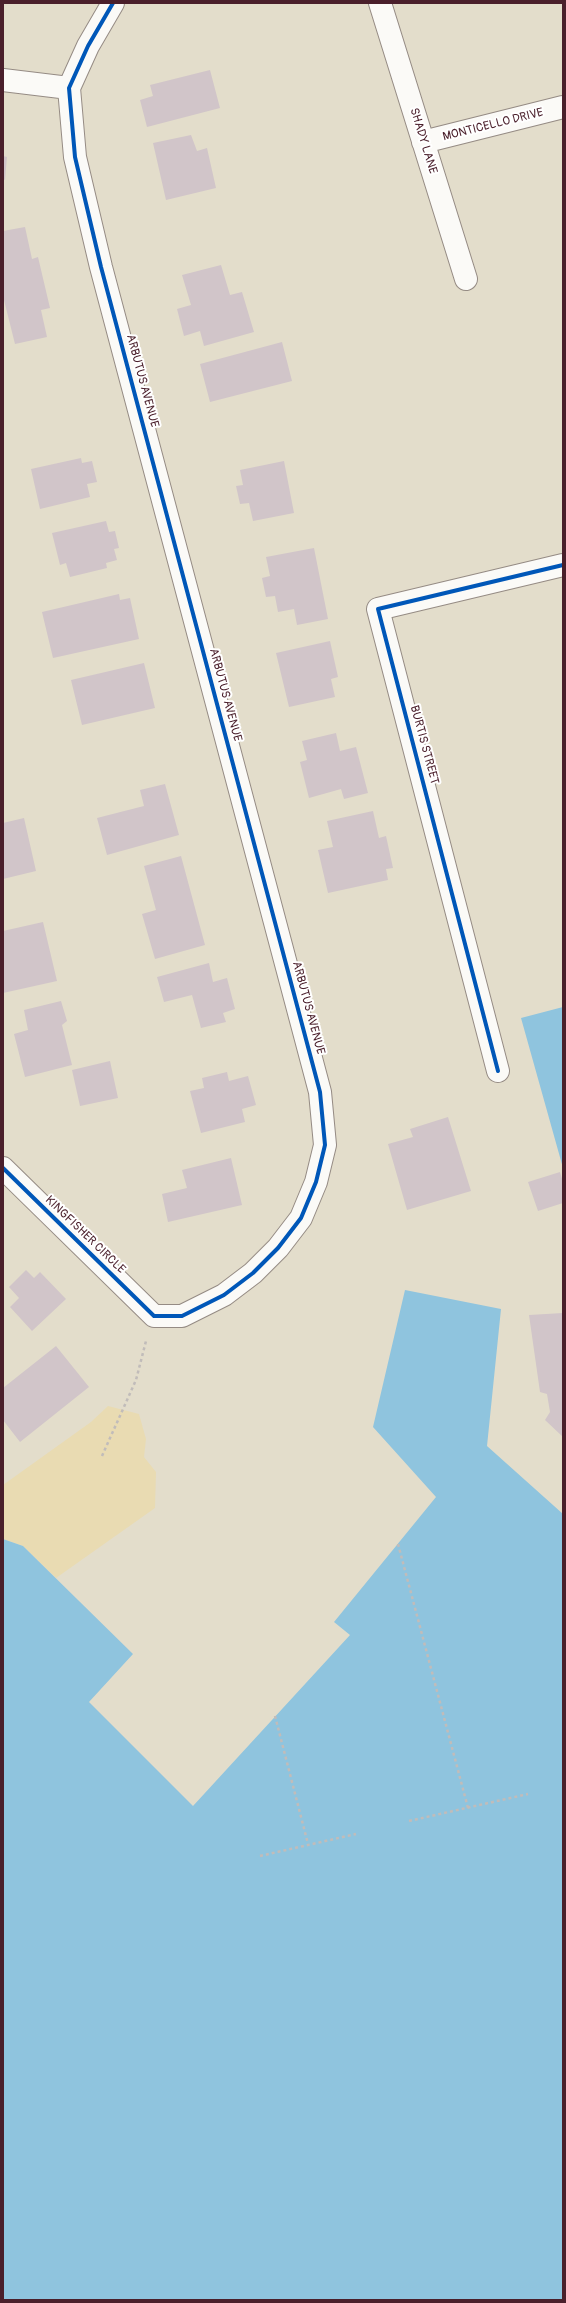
<!DOCTYPE html>
<html>
<head>
<meta charset="utf-8">
<style>
  body { margin:0 }
  #map { position:relative; width:566px; height:2303px; overflow:hidden; background:#e3ddcb; font-family:Pangolin,sans-serif }
  canvas { display:block }
  .frame { position:absolute; inset:0; border:4px solid #4a1f2b; pointer-events:none }
</style>
</head>
<body>
<div id="map">
<canvas width="566" height="2303"></canvas>
<div class="frame"></div>
</div>
<script>
const ctx = document.querySelector('canvas').getContext('2d');
ctx.lineJoin = 'round';
function fillPath(path, color) { ctx.fillStyle = color; ctx.fill(path, 'evenodd'); }
const toPath = rows => new Path2D(rows.map(r => 'M' + r).join(''));
function strokePath(path, color, width, dash) { ctx.strokeStyle = color; ctx.lineWidth = width; ctx.lineCap = dash ? 'butt' : 'round'; ctx.setLineDash(dash || []); ctx.stroke(path); }
function drawText(font, color, halo, rows, align = 'center') {
  ctx.font = font + ' Pangolin,sans-serif'; ctx.lineWidth = 4; ctx.setLineDash([]); ctx.textBaseline = 'middle'; ctx.strokeStyle = halo; ctx.fillStyle = color; for (const [text, x, y, turn = 0] of rows) {
    ctx.save(); ctx.translate(x, y); ctx.rotate((+turn || 0) * Math.PI / 180); ctx.textAlign = isNaN(turn) ? turn : align; if (halo) ctx.strokeText(text, 0, 0); ctx.fillText(text, 0, 0); ctx.restore();
  }
}
fillPath(toPath([
  [108,1406,139,1414,146,1439,144,1457,156,1472,155,1508,56,1578,23,1546,3,1539,3,1485,91,1422]
]), '#e9dbb2');
fillPath(toPath([
  [563,1007,563,1168,521,1018],
  [405,1290,501,1309,487,1446,563,1514,563,2300,3,2300,3,1539,23,1546,133,1654,89,1702,193,1806,350,1635,334,1622,436,1497,373,1427]
]), '#8fc4de');
fillPath(toPath([
  [210,70,220,108,147,127,140,100,153,96,150,85],
  [191,135,197,151,207,148,216,188,166,200,153,143],
  [3,156,7,157,5,180,3,179],
  [25,227,32,259,38,257,50,308,41,310,47,337,15,344,3,296,3,231],
  [221,265,230,295,242,292,254,332,204,346,200,331,184,336,177,309,191,305,182,275],
  [282,342,292,381,210,402,200,364],
  [81,458,82,463,92,461,97,482,87,484,90,497,40,509,31,469],
  [284,461,294,513,253,521,249,503,240,504,236,486,243,485,240,470],
  [106,521,109,532,115,531,119,548,114,549,117,560,106,563,107,568,70,577,66,563,60,565,52,533],
  [314,548,328,619,297,625,294,609,278,612,275,596,266,597,262,578,270,576,266,557],
  [119,594,120,600,130,598,139,639,53,658,42,612],
  [330,641,338,677,331,679,335,697,289,707,276,653],
  [144,663,155,708,82,725,71,680],
  [336,733,340,751,356,747,368,793,344,799,341,789,309,798,300,762,307,760,302,741],
  [165,784,179,835,107,855,97,818,144,806,140,790],
  [373,811,379,838,386,836,393,868,386,869,388,880,328,893,318,850,333,847,327,821],
  [24,818,36,871,3,879,3,823],
  [181,856,205,945,155,959,142,914,156,910,144,866],
  [43,922,57,981,3,993,3,931],
  [209,963,213,982,227,978,235,1009,223,1013,226,1022,201,1028,192,995,164,1002,157,977],
  [61,1001,67,1021,62,1025,72,1065,25,1077,14,1034,28,1030,24,1010],
  [110,1061,118,1098,80,1106,72,1070],
  [227,1072,229,1081,248,1076,256,1105,242,1109,245,1122,201,1133,190,1091,204,1088,202,1078],
  [448,1117,471,1191,407,1210,388,1144,413,1137,410,1129],
  [231,1158,242,1205,168,1222,162,1194,187,1188,182,1170],
  [560,1172,563,1182,563,1203,538,1211,528,1182],
  [26,1270,34,1278,40,1272,66,1299,32,1331,10,1307,19,1298,9,1287],
  [563,1313,563,1437,545,1420,550,1412,547,1394,540,1392,529,1315],
  [56,1346,89,1387,20,1442,3,1420,3,1388]
]), '#d1c5c9');
const street = toPath([
  [380,3,466,279],
  [3,80,69,88],
  [423,142,563,107],
  [498,1071,378,609,563,565],
  [3,1168,154,1316,182,1316,224,1295,253,1273,278,1248,301,1218,316,1182,325,1145,320,1092,101,267,75,157,69,88,88,46,113,3]
]);
strokePath(street, '#958b84', 24);
strokePath(toPath([
  [102,1456,136,1380,146,1341],
  [398,1544,468,1808],
  [275,1716,308,1844],
  [409,1821,528,1794],
  [260,1856,356,1834]
]), '#c1bcba', 2.5, [3, 3]);
strokePath(street, '#fbfaf7', 22);
strokePath(toPath([
  [498,1071,378,609,563,565],
  [3,1168,154,1316,182,1316,224,1295,253,1273,278,1248,301,1218,316,1182,325,1145,320,1092,101,267,75,157,69,88,88,46,113,3]
]), '#0057b8', 4);
drawText('12px', '#4a1f2b', '#fff', [
  ["MONTICELLO DRIVE",493,125,-14],
  ["SHADY LANE",423,141,73],
  ["ARBUTUS AVENUE",142,381,75],
  ["ARBUTUS AVENUE",225,695,75],
  ["BURTIS STREET",424,745,75],
  ["ARBUTUS AVENUE",308,1008,75],
  ["KINGFISHER CIRCLE",85,1235,44]
]);
</script>
</body>
</html>
